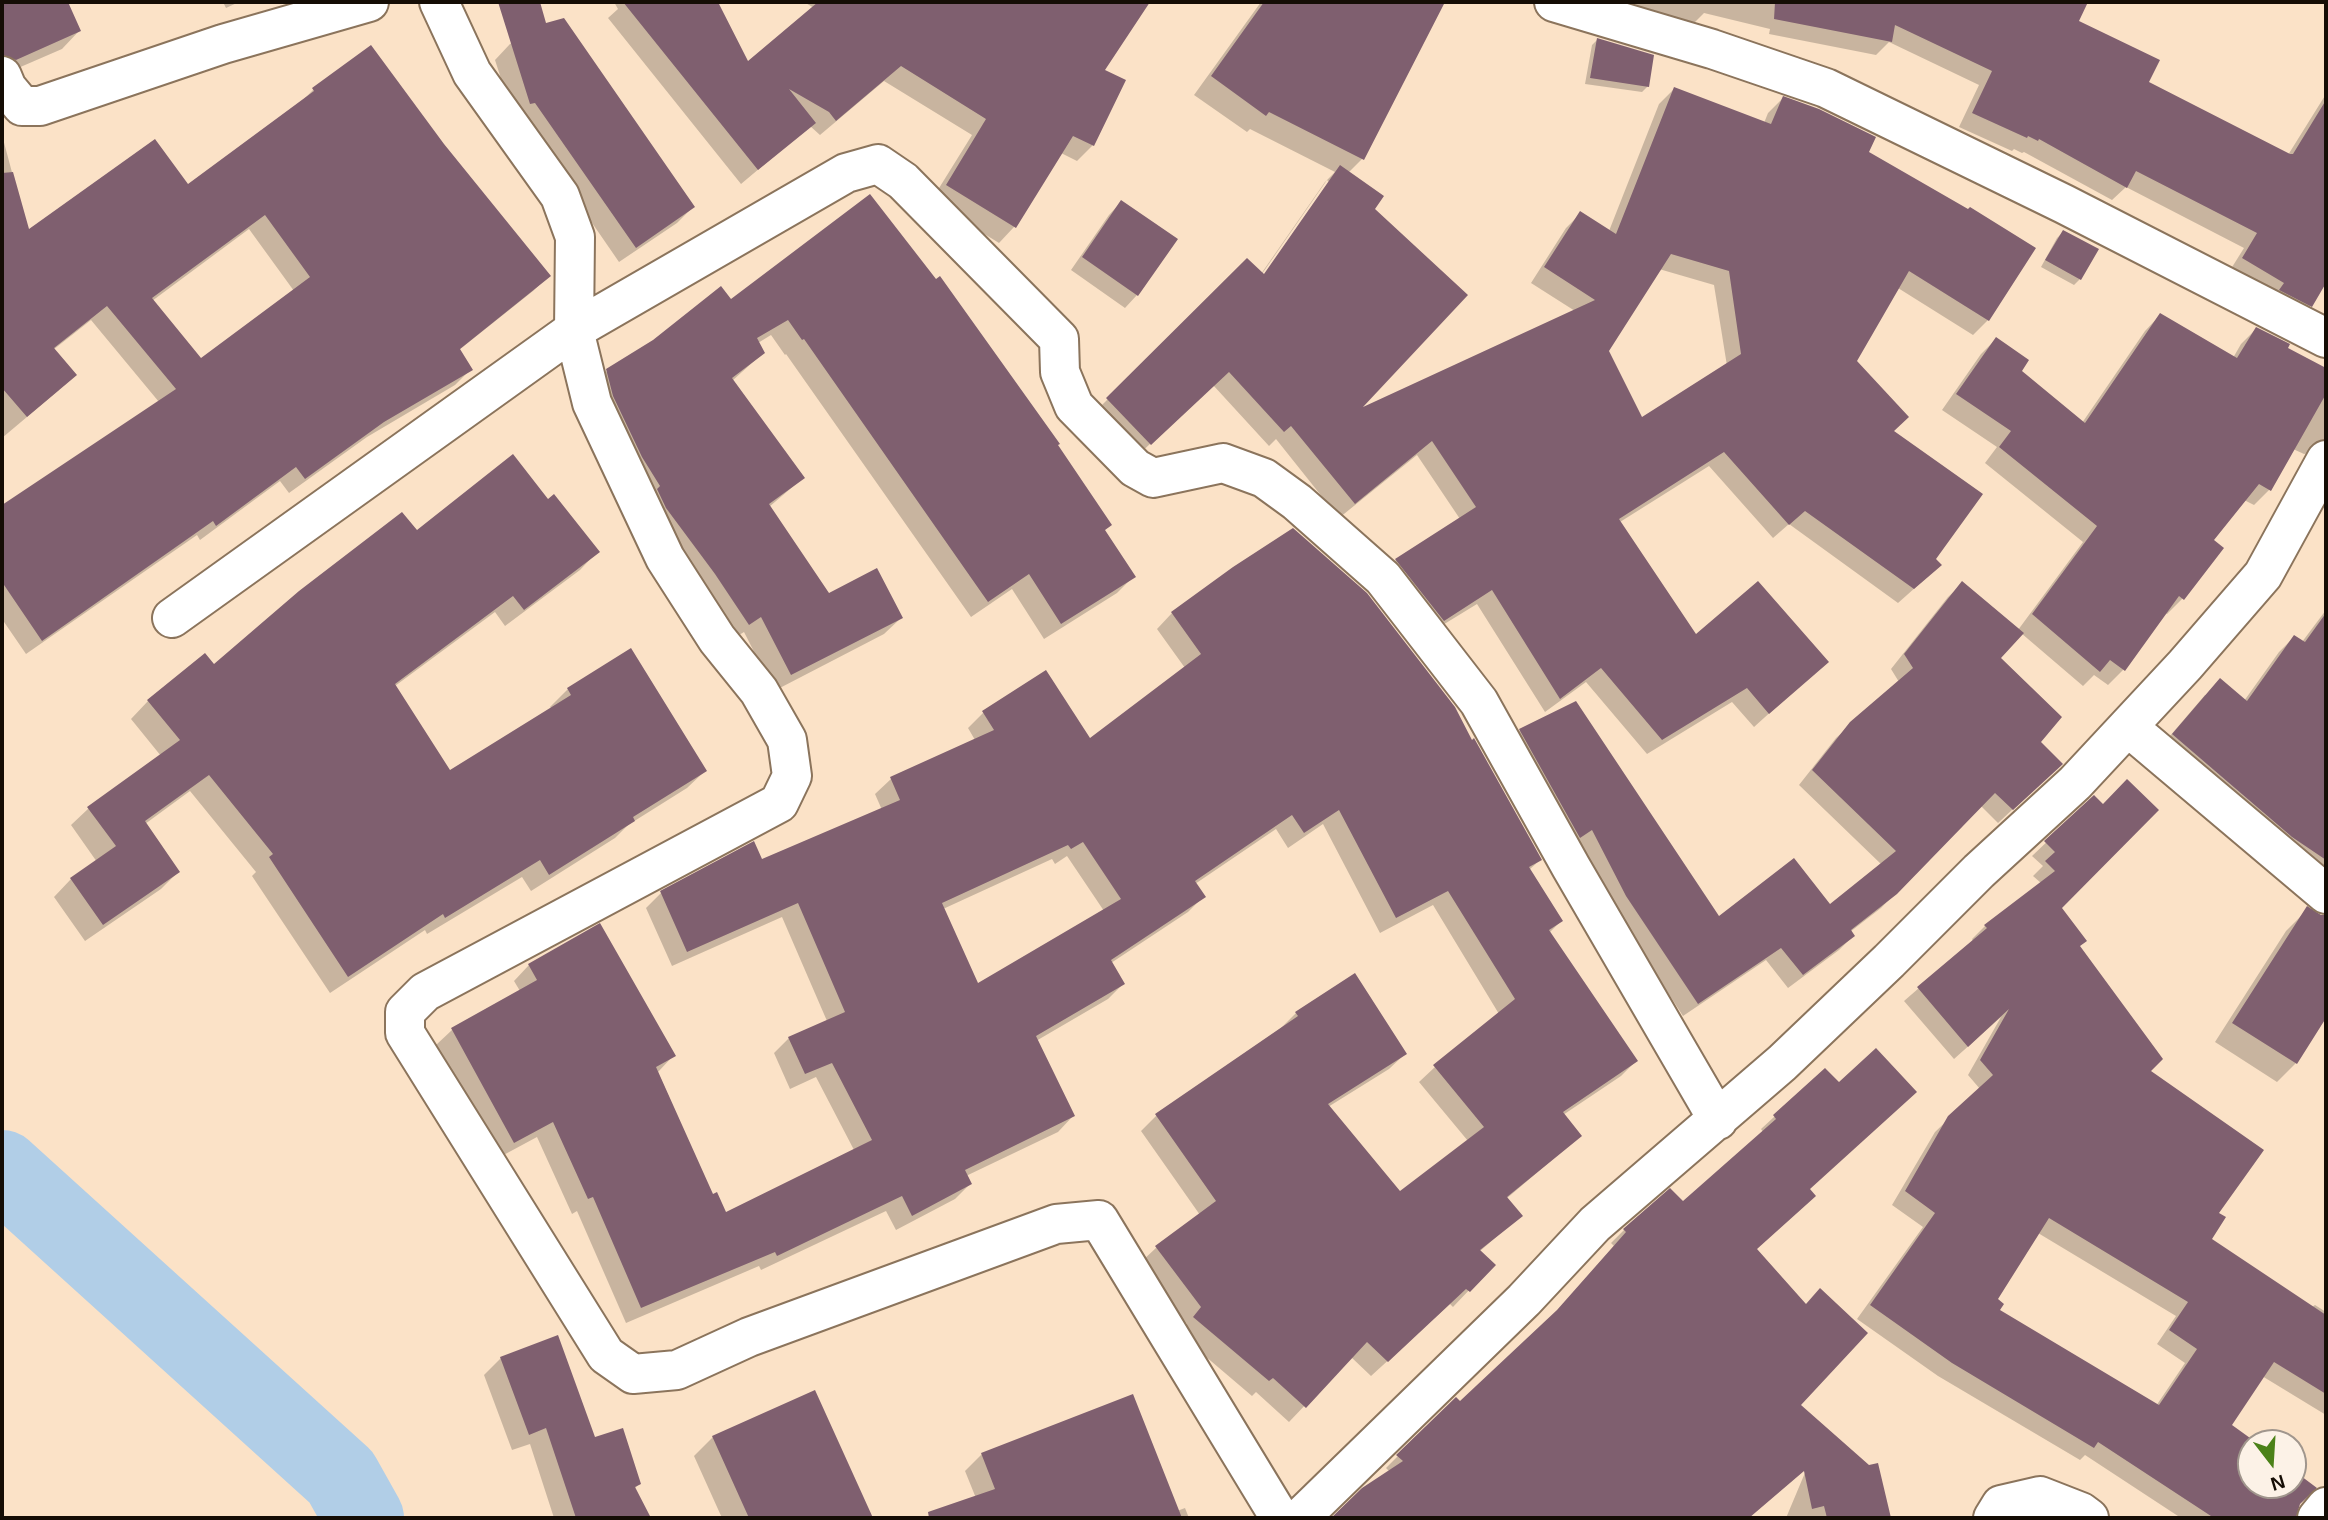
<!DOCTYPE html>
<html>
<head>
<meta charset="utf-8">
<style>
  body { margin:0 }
  #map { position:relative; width:2328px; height:1520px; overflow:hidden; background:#fbe2c7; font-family:Helvetica,sans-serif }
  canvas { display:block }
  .frame { position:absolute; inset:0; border:4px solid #150d05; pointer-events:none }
  .north { position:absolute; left:2237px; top:1429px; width:70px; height:70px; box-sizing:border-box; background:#fcf2e7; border:2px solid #a0968d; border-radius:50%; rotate:163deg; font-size:19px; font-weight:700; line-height:28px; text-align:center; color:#150d05 }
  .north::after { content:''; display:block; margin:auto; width:24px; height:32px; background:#4b8118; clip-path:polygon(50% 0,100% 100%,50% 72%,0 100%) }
</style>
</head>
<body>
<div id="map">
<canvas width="2328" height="1520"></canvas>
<div class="frame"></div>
<div class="north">N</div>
</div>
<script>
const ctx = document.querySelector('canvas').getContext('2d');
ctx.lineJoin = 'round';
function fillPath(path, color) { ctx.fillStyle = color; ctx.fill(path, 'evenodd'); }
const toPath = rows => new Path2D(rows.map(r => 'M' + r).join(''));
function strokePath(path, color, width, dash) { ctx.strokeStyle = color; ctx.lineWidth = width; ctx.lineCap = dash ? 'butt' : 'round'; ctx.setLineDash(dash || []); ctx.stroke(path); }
fillPath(toPath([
  [2,2,66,2,79,31,62,49,2,75],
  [223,2,239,2,226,8],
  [614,2,716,2,748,64,814,8,804,2,1148,2,1103,71,1093,145,1077,161,1061,153,1014,227,999,243,931,201,972,135,884,81,820,135,810,126,741,184,608,18,618,9],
  [1261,2,1338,2,1346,8,1349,2,1424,2,1439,9,1362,159,1348,173,1372,209,1356,413,1575,311,1531,283,1566,228,1581,213,1609,231,1659,104,1674,89,1764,123,1768,113,1783,98,1867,153,1988,320,1973,335,1898,288,1855,361,1892,432,1933,560,1925,579,1898,603,1789,524,1773,538,1709,466,1620,522,1696,637,1826,662,1754,727,1732,702,1647,754,1586,682,1545,712,1477,604,1428,634,1381,575,1396,560,1460,519,1417,455,1339,518,1276,439,1269,446,1213,385,1135,458,1093,414,1247,260,1261,274,1325,182,1335,172,1250,129,1247,132,1194,95],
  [1327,180,1330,183,1260,283,1257,281],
  [1659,269,1714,285,1727,366,1642,420,1607,351],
  [1592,2,2086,2,2076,22,2147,82,2288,155,2326,94,2326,280,2311,305,2297,319,2229,272,2244,248,2126,187,2112,200,2024,152,2022,153,2014,149,2012,151,1959,127,1979,85,1889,42,1876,55,1769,34,1770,29,1704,13,1693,24],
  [552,23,693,207,677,223,619,262,519,117,514,119,495,60,510,44],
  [1597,40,1648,86,1642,92,1585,84,1592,45],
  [313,90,443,145,548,276,533,291,459,350,470,370,455,385,367,437,289,493,280,481,200,540,197,535,26,654,2,619,2,507,159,402,91,320,53,350,59,390,2,438,2,269,33,243,2,250,2,135,28,232,188,187,298,105],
  [249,229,294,291,201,360,152,301],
  [870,196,1056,445,1104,531,1134,576,1117,593,1044,639,1012,589,971,617,786,354,785,355,771,335,758,343,763,353,732,381,803,478,769,507,828,595,901,618,884,634,774,691,744,632,731,640,591,388,607,371,731,301],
  [1121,202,1137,295,1125,308,1071,270,1109,215],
  [2063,232,2080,279,2074,285,2041,267,2057,238],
  [2160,315,2233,358,2241,344,2256,329,2285,349,2326,370,2326,462,2310,453,2304,454,2293,449,2269,490,2254,505,2244,500,2211,540,2222,549,2182,599,2167,614,2165,613,2123,670,2108,685,2094,675,2083,686,2021,633,1999,658,2038,742,2043,781,1998,823,1980,805,1881,908,1850,932,1853,936,1839,950,1788,988,1766,960,1683,1016,1506,744,1520,730,1718,919,1830,907,1882,865,1799,785,1836,738,1899,682,1891,669,1948,597,1962,584,2018,630,2083,542,1985,463,1997,447,1942,410,1981,354,1996,339,2020,371,2082,423,2145,331],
  [548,501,597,552,580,570,505,626,495,612,395,686,449,773,552,709,550,707,568,689,705,771,687,788,628,825,615,838,531,891,522,877,427,934,425,930,330,993,252,876,256,872,190,791,145,824,178,872,161,889,85,941,54,897,71,879,97,862,71,825,89,808,161,756,131,719,148,701,214,666,416,533],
  [2326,610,2326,885,2158,750,2205,695,2244,701,2279,652,2294,637,2302,642],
  [1172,613,1540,860,1529,870,1561,921,1549,933,1636,1061,1621,1076,1563,1115,1580,1136,1506,1199,1520,1216,1479,1252,1493,1265,1453,1307,1450,1304,1371,1376,1351,1357,1289,1422,1256,1392,1252,1396,1178,1333,1187,1324,1141,1262,1157,1247,1200,1215,1141,1131,1156,1116,1281,1028,1296,1013,1405,1054,1389,1069,1328,1107,1399,1194,1468,1141,1419,1082,1435,1067,1499,1014,1433,905,1380,933,1323,824,1288,848,1276,829,1195,884,1204,896,1188,912,1111,963,1123,984,1108,999,1036,1041,1073,1116,1058,1132,966,1176,970,1184,955,1199,896,1230,886,1211,761,1270,759,1266,626,1323,577,1211,572,1214,537,1137,498,1158,436,1045,452,1030,520,991,514,981,529,965,673,1056,658,1072,712,1196,725,1214,854,1150,816,1077,790,1089,774,1053,789,1038,827,1021,782,917,672,966,646,908,661,893,761,861,882,810,875,794,891,779,975,740,968,728,983,713,1089,741,1185,668,1157,629],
  [1067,856,1104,911,978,985,943,909,1052,859,1055,864],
  [2094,797,2059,907,2079,947,2148,1072,2217,1213,2209,1239,2312,1307,2315,1305,2326,1312,2326,1415,2262,1376,2230,1425,2254,1443,2251,1443,2251,1485,2293,1485,2293,1472,2299,1503,2294,1518,2181,1518,2085,1455,2080,1460,1938,1376,1857,1319,1923,1227,1892,1205,1935,1132,1980,1089,1968,1075,2001,1017,1954,1059,1904,1001,1973,941,1972,939,1985,926,2041,883,2033,876,2043,866,2032,856],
  [2038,1233,2176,1316,2157,1344,2185,1363,2156,1406,1997,1311,1996,1300],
  [2305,912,2326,926,2326,1015,2296,1063,2277,1082,2215,1042,2286,931],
  [1825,1070,1808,1190,1755,1249,1798,1405,1868,1467,1877,1465,1889,1518,1786,1518,1807,1468,1748,1518,1506,1518,1451,1455,1481,1518,1334,1518,1363,1490,1390,1472,1386,1468,1433,1421,1436,1427,1549,1320,1614,1246,1611,1243,1624,1230,1670,1190,1683,1203,1763,1132,1761,1129],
  [501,1358,594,1439,639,1484,634,1489,649,1518,554,1518,530,1444,512,1450,484,1375],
  [814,1392,871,1518,722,1518,694,1456,713,1437],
  [982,1454,1177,1511,1185,1508,1189,1518,1105,1518,1097,1497,1043,1518,984,1518,965,1471]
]), '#0003');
strokePath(toPath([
  [2,1170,341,1477,364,1518]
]), '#b1cee7', 80);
fillPath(toPath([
  [2,2,68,2,81,31,16,60,2,55],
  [498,2,540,2,546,23,564,18,695,207,636,248,535,103,530,104],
  [623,2,718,2,748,61,818,2,1150,2,1105,70,1126,80,1094,146,1073,136,1016,228,946,185,986,119,901,66,836,121,829,112,789,89,816,123,758,170],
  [1264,2,1445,2,1364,160,1269,112,1266,116,1211,76],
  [1775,2,2088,2,2079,21,2160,60,2149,82,2290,154,2293,154,2326,100,2326,283,2312,307,2279,290,2284,283,2242,258,2257,233,2136,171,2127,188,2039,139,2038,141,2028,136,2027,138,1972,113,1992,71,1895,25,1892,42,1774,19],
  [1597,38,1654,55,1649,87,1590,78],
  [371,45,444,144,551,276,460,349,473,370,384,422,305,479,296,467,216,526,213,521,42,641,2,582,2,505,176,389,107,306,54,348,77,375,27,417,2,388,2,173,13,172,29,229,155,139,188,184,314,91,312,88],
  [265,215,310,277,201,358,152,298],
  [1674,87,1771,124,1783,96,1819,109,1876,137,1869,152,1968,209,1970,207,2036,248,1989,321,1909,271,1857,361,1909,417,1894,431,1983,494,1936,559,1942,565,1914,589,1805,511,1789,525,1724,452,1619,519,1696,634,1758,581,1829,662,1769,714,1747,688,1662,740,1601,668,1560,699,1492,590,1444,621,1395,559,1476,507,1432,441,1355,504,1291,426,1284,432,1229,372,1151,445,1106,398,1247,258,1264,274,1340,165,1384,196,1375,209,1468,295,1363,407,1595,300,1544,267,1580,211,1616,234],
  [1671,254,1729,271,1741,354,1642,417,1609,351],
  [870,194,936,279,940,276,1060,444,1058,445,1112,525,1105,530,1136,577,1061,624,1029,574,988,602,804,339,802,340,788,320,757,338,765,353,732,378,805,478,769,504,829,593,877,568,903,618,791,675,761,617,749,625,715,574,666,508,657,489,660,486,642,457,613,396,606,369,653,340,721,286,731,299],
  [1121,200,1178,239,1138,296,1082,257],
  [2063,230,2099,249,2081,280,2045,260],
  [2160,313,2237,358,2256,327,2290,344,2288,348,2326,368,2326,394,2271,491,2259,484,2214,540,2224,548,2184,600,2179,596,2125,671,2110,660,2100,672,2032,614,2097,526,1999,447,2011,431,1956,394,1996,337,2029,360,2022,371,2085,423],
  [513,454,548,499,554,494,600,552,524,610,513,596,395,684,450,770,571,695,567,688,631,648,707,771,633,817,635,821,549,875,540,860,445,918,443,914,348,977,269,857,273,854,209,775,145,821,180,872,103,925,70,878,116,846,87,807,180,740,147,700,205,653,214,664,299,591,402,512,417,530],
  [1293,528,1367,593,1455,707,1472,740,1474,738,1542,860,1529,867,1563,921,1549,930,1638,1061,1563,1112,1582,1136,1507,1197,1523,1216,1480,1250,1496,1265,1470,1292,1466,1289,1388,1362,1367,1342,1306,1408,1273,1378,1269,1381,1193,1317,1201,1307,1155,1246,1216,1201,1155,1114,1298,1016,1295,1012,1355,973,1407,1054,1328,1104,1400,1191,1484,1127,1433,1065,1515,999,1448,891,1396,918,1339,810,1304,833,1292,815,1195,881,1206,897,1111,960,1125,984,1036,1036,1075,1116,965,1170,972,1184,912,1216,902,1196,777,1256,775,1252,641,1308,593,1197,588,1199,553,1122,514,1143,451,1028,537,980,528,964,600,923,676,1056,656,1067,713,1194,717,1192,726,1212,872,1140,832,1063,805,1074,788,1037,845,1012,798,903,687,952,660,891,754,841,762,859,900,800,890,777,994,730,982,711,1046,670,1090,738,1201,654,1171,612,1233,567],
  [1083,842,1121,899,978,983,942,903,1068,845,1071,849],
  [1962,581,2024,633,2001,658,2062,717,2041,742,2063,764,2013,810,1995,793,1897,894,1851,930,1855,936,1803,975,1781,948,1698,1004,1626,896,1592,830,1580,838,1519,729,1576,701,1719,916,1794,858,1830,904,1896,851,1812,770,1850,722,1913,668,1904,654],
  [2326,613,2326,860,2292,837,2172,734,2220,678,2247,701,2294,635,2305,642],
  [2127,779,2159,810,2062,908,2087,941,2080,946,2163,1059,2151,1071,2264,1150,2219,1213,2226,1217,2212,1239,2326,1315,2326,1394,2274,1362,2232,1425,2257,1443,2251,1443,2251,1485,2293,1485,2293,1470,2317,1488,2300,1504,2296,1518,2214,1518,2098,1442,2094,1448,1952,1363,1870,1305,1935,1213,1905,1191,1948,1116,1993,1075,1980,1060,2009,1009,1968,1047,1917,987,1987,928,1984,925,2055,871,2045,861,2055,852,2044,841,2094,795,2103,804],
  [2049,1218,2188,1302,2169,1330,2197,1349,2159,1405,2000,1310,2004,1304,1998,1299],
  [2307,906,2321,915,2326,915,2326,1018,2297,1064,2232,1023],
  [1876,1048,1917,1092,1810,1189,1816,1196,1757,1249,1806,1304,1820,1288,1868,1333,1801,1405,1869,1465,1878,1463,1891,1518,1827,1518,1824,1506,1812,1509,1804,1471,1749,1518,1331,1518,1362,1488,1403,1461,1396,1455,1456,1397,1460,1401,1557,1310,1626,1232,1623,1229,1670,1188,1683,1201,1776,1119,1773,1115,1825,1068,1839,1082],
  [558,1335,595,1437,623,1428,641,1484,635,1487,651,1518,576,1518,546,1428,529,1435,500,1357],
  [815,1390,873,1518,749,1518,712,1436],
  [1133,1394,1182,1518,929,1518,928,1512,995,1489,981,1453]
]), '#7f5f6f');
const minor = toPath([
  [439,2,472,73,560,196,575,237,574,330,592,403,665,558,717,639,759,691,787,740,792,776,779,803,425,992,405,1012,405,1033,606,1355,633,1374,677,1370,749,1337,1056,1224,1099,1220,1280,1518],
  [1554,2,1712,49,1826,88,2064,204,2326,338],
  [2,76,7,88,22,106,40,106,223,44,369,2],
  [172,618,574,330,846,173,878,164,903,181,1059,339,1060,372,1074,406,1135,468,1153,478,1223,463,1264,478,1297,502,1383,578,1479,702,1571,867,1718,1120],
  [2128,727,2326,894],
  [1300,1518,1524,1300,1595,1224,1782,1063,1889,961,1979,871,2075,783,2185,665,2263,575,2326,460],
  [1993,1518,2001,1505,2040,1496,2081,1512,2089,1518],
  [2317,1518,2326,1507]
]);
strokePath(minor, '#8b745c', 42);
strokePath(minor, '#fff', 38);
</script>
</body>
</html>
